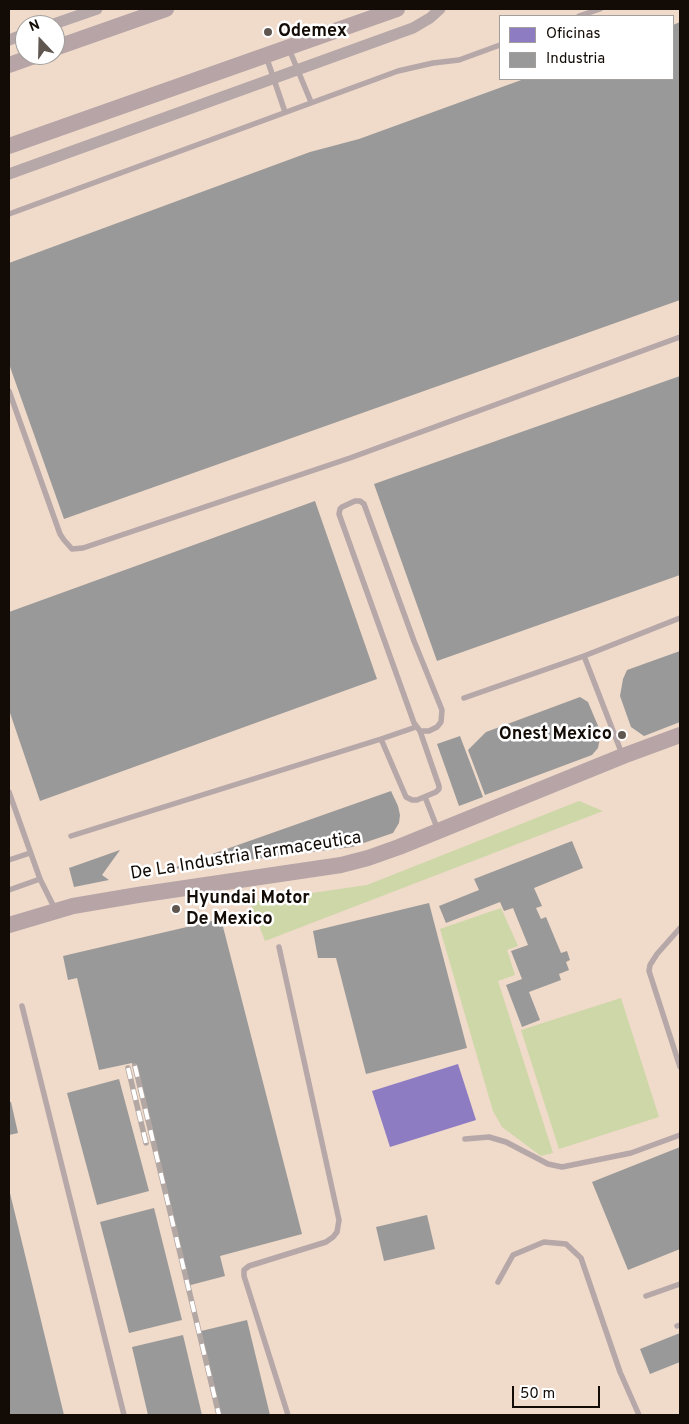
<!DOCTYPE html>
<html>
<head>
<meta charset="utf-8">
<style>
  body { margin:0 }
  #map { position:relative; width:689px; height:1424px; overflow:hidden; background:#ece0d6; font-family:Overpass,sans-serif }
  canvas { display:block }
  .frame { position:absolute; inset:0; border:10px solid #130c06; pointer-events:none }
  .legend { position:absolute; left:499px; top:15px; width:175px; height:65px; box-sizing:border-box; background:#fff; border:1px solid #a19e9b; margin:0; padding:6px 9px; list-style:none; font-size:15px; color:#130c06 }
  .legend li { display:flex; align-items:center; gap:10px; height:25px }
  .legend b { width:25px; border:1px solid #a19e9b }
  .north { position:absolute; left:15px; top:15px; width:50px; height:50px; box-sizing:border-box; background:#fff; border:1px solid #a19e9b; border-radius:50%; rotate:339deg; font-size:14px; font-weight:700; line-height:20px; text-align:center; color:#130c06 }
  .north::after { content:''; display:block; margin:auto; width:18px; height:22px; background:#5f564f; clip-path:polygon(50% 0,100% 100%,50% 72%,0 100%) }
  .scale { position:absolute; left:512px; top:1386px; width:88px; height:22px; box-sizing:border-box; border:2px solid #130c06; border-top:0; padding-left:6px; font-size:15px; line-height:18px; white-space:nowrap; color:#130c06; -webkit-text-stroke:4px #fff; paint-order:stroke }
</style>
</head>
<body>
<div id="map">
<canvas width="689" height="1424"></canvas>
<div class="frame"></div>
<ul class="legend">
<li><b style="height:14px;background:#8e7cc3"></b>Oficinas</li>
<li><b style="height:14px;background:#999"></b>Industria</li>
</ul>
<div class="north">N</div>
<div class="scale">50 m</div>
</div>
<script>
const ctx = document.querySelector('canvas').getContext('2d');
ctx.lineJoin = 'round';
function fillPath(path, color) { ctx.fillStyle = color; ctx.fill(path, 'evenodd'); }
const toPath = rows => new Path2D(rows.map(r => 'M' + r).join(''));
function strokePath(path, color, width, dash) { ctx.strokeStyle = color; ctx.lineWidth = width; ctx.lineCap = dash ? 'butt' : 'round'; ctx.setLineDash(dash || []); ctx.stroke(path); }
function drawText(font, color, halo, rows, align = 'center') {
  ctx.font = font + ' Overpass,sans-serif'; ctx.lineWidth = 5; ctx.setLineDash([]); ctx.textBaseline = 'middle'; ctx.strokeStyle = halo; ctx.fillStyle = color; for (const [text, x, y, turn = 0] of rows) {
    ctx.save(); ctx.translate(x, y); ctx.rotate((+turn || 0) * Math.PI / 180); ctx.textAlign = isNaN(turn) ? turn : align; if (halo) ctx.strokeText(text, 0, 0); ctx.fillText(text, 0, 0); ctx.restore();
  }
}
fillPath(toPath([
  [9,9,680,9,680,1415,9,1415],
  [500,16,673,16,673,79,500,79],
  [25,25,55,25,55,55,25,55]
]), '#f0daca');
fillPath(toPath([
  [579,801,603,811,265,941,250,902,367,885],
  [501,908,518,946,507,950,515,975,498,981,553,1153,541,1156,502,1127,493,1111,440,929],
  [621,998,659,1117,559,1149,521,1030]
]), '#ced7a8');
fillPath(toPath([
  [458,1064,476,1120,390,1147,372,1091]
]), '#8e7cc3');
fillPath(toPath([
  [680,22,680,300,64,519,9,364,9,263,310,152,359,139,524,79,673,79,673,25],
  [680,376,680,575,437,661,374,484],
  [315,501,377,679,40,801,9,710,9,612],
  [680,651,680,722,644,736,631,727,620,696,623,679,627,670],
  [580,697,588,702,601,733,598,748,592,755,485,795,468,750,486,732],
  [460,736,483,797,459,806,437,744],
  [391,791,398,806,400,815,399,823,393,833,352,847,167,870],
  [572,841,583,868,534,888,542,906,536,908,541,919,546,917,561,953,567,951,570,960,566,962,569,970,559,974,561,980,529,992,540,1020,522,1027,506,985,522,979,511,951,528,945,513,908,504,911,500,902,446,923,439,906,479,890,474,879],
  [120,850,102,875,109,880,74,887,69,868],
  [429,903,467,1048,366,1074,336,958,318,958,313,931],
  [221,919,302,1234,220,1256,225,1276,187,1286,132,1063,99,1070,77,978,68,980,63,956],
  [119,1079,149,1191,97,1205,67,1093],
  [9,1102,11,1102,18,1133,9,1135],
  [680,1147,680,1249,628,1270,592,1182],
  [9,1189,64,1415,9,1415],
  [154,1208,182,1320,129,1333,100,1222],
  [427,1215,435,1249,384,1261,376,1227],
  [247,1320,270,1415,217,1415,197,1332],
  [680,1333,680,1362,650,1374,640,1349],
  [183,1335,202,1415,148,1415,132,1347]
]), '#999');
strokePath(toPath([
  [579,16,600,9],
  [289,49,311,102],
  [266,56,285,112],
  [9,214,398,71,433,63,459,60,500,45],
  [9,391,60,534,64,540,72,549,83,548,350,458,680,337],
  [584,656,622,754],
  [464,698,584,656,680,618],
  [416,727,381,739,406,797,412,800,417,800,436,792,439,789,439,786,420,731,414,723,339,514,340,509,342,507,355,501,360,501,364,504,414,641,442,710,441,722,437,727,429,731,420,731],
  [9,792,40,879,55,909],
  [425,797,438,830],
  [71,836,381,739],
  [9,860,30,853],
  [9,890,40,879],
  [680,928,657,954,650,965,649,971,680,1067],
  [279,947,339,1220,337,1232,333,1237,326,1242,249,1266,244,1270,244,1276,288,1415],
  [22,1006,124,1415],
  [465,1139,489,1137,506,1142,548,1164,562,1167,631,1153,680,1135],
  [498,1282,513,1255,544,1242,566,1244,581,1258,620,1372,639,1415],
  [646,1296,680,1284],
  [677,1326,680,1325]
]), '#b6a7a8', 5.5);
strokePath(toPath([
  [51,25,97,9],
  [9,40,25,34],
  [9,174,413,28,430,18,440,9]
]), '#b6a7a8', 11);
strokePath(toPath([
  [55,48,166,9],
  [9,65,37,55],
  [9,146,397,9],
  [9,925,73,906,138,895,341,865,368,858,399,847,623,756,680,735]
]), '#b6a4a6', 16);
const rail = toPath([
  [135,1066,219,1415],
  [128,1068,146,1143]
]);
strokePath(rail, '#b2a7a3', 5.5);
strokePath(rail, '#fff', 4, [11]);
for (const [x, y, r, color] of [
  [268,32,5,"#5f564f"],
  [622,735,5,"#5f564f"],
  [176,909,5,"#5f564f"]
]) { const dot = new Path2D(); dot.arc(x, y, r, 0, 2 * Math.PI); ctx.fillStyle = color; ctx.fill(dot); strokePath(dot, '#fff', 2); }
drawText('bold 18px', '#130c06', '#fff', [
  ["Odemex",278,32],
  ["Onest Mexico",612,735,"right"],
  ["Hyundai Motor",186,899],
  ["De Mexico",186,920]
], 'left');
drawText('18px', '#130c06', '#fff', [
  ["De La Industria Farmaceutica",246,857,-9]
]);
</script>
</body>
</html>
